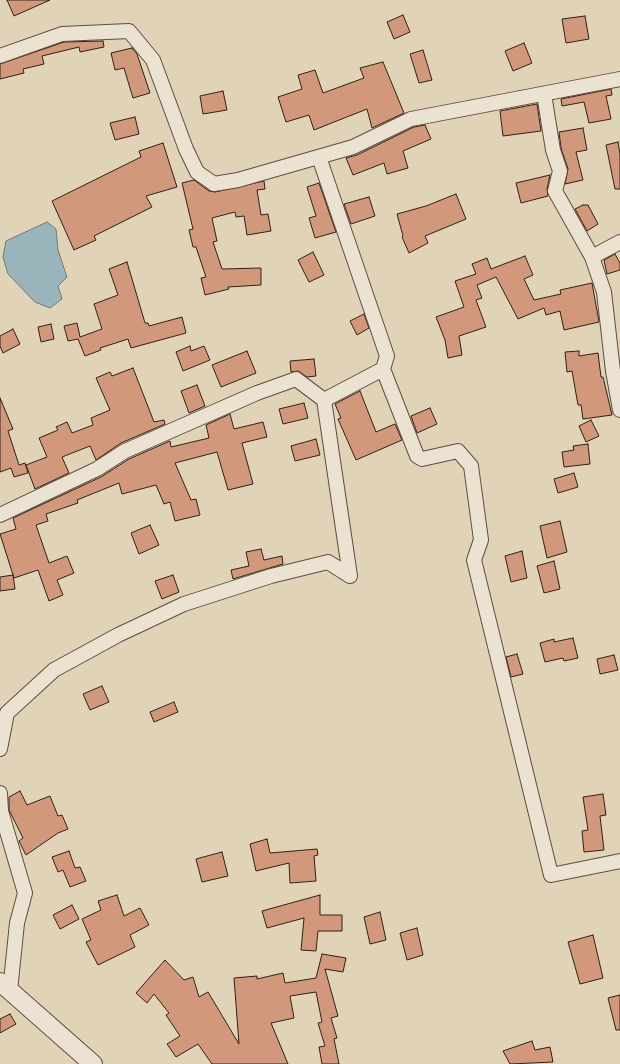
<!DOCTYPE html>
<html>
<head>
<meta charset="utf-8">
<style>
  body { margin:0 }
  canvas { display:block; background:#e0d3b8 }
</style>
</head>
<body>
<canvas width="620" height="1064"></canvas>
<script>
const ctx = document.querySelector('canvas').getContext('2d');
ctx.lineJoin = 'round';
function fillPath(path, color) { ctx.fillStyle = color; ctx.fill(path, 'evenodd'); }
const toPath = rows => new Path2D(rows.map(r => 'M' + r).join(''));
function strokePath(path, color, width, dash) { ctx.strokeStyle = color; ctx.lineWidth = width; ctx.lineCap = dash ? 'butt' : 'round'; ctx.setLineDash(dash || []); ctx.stroke(path); }
const water = toPath([
  [47,222,56,229,58,250,67,277,58,286,62,299,50,308,35,302,8,274,3,257,6,241,47,222]
]);
fillPath(water, '#9ab4bb');
strokePath(water, '#707979', 1);
const building = toPath([
  [7,0,50,0,14,16,7,0],
  [403,15,410,32,394,39,387,22,403,15],
  [585,16,589,39,566,43,562,19,585,16],
  [103,41,104,47,80,52,79,47,42,56,44,64,23,69,24,73,0,79,0,64,64,42,103,41],
  [524,43,532,63,513,71,505,51,524,43],
  [132,48,137,54,150,93,133,98,124,68,115,70,111,53,132,48],
  [423,50,432,80,419,83,410,54,423,50],
  [383,62,404,113,372,128,367,109,314,130,309,115,286,122,278,97,302,89,298,75,315,70,323,93,364,78,360,68,383,62],
  [611,89,612,95,606,96,611,119,589,123,584,102,562,106,561,99,611,89],
  [223,91,227,110,203,114,200,96,223,91],
  [537,104,541,131,503,136,500,111,537,104],
  [135,117,139,134,115,140,110,123,135,117],
  [425,125,431,139,403,151,408,168,387,174,384,163,353,175,346,158,357,155,414,127,425,125],
  [583,128,587,150,576,152,583,180,565,184,568,169,561,148,559,132,583,128],
  [618,142,620,154,620,189,615,189,606,145,618,142],
  [163,143,177,187,146,196,152,207,94,236,96,240,74,250,52,201,141,157,139,151,163,143],
  [550,175,547,189,548,196,521,203,516,183,550,175],
  [194,180,209,191,215,192,264,181,265,189,257,190,261,215,268,214,271,231,247,235,244,216,236,217,235,212,212,218,217,241,213,242,222,269,261,268,261,285,228,287,229,289,205,295,201,278,206,277,196,247,193,247,189,230,193,229,182,183,194,180],
  [319,183,336,232,315,238,309,218,316,216,307,187,319,183],
  [456,194,466,219,425,236,428,243,409,253,402,237,403,236,397,214,426,206,456,194],
  [369,197,375,216,351,224,344,204,369,197],
  [583,205,588,205,598,224,587,231,575,209,583,205],
  [313,252,324,275,309,282,298,260,313,252],
  [615,254,620,263,620,270,607,274,604,260,615,254],
  [525,256,533,275,524,279,534,300,561,294,560,290,592,283,599,322,564,330,560,311,546,315,544,308,518,319,496,277,477,285,482,298,476,300,486,327,459,336,462,355,448,358,445,340,436,317,464,307,455,281,476,274,472,264,487,258,491,269,525,256],
  [127,262,145,323,148,323,149,326,182,317,186,333,131,348,128,339,100,348,101,350,85,356,78,339,68,341,64,326,77,323,80,337,102,329,94,304,118,295,109,269,127,262],
  [364,314,369,328,357,335,350,321,364,314],
  [51,324,54,339,41,342,38,327,51,324],
  [13,329,20,344,3,353,0,346,0,336,13,329],
  [190,346,191,351,204,346,210,360,183,371,176,352,190,346],
  [247,351,256,373,221,387,212,365,247,351],
  [579,351,579,356,598,353,601,377,603,377,612,415,583,419,581,405,578,405,572,371,567,372,565,352,579,351],
  [314,359,316,376,307,377,298,371,291,372,290,361,314,359],
  [133,368,154,422,164,420,165,424,121,443,96,460,90,446,62,457,69,473,35,489,26,465,47,457,39,438,58,430,56,427,67,422,72,433,93,425,91,418,110,410,96,378,110,372,112,376,133,368],
  [197,385,205,406,189,413,181,391,197,385],
  [360,391,376,432,395,424,402,440,356,460,338,419,341,418,335,404,360,391],
  [0,398,13,429,8,431,19,465,25,463,28,473,14,477,11,468,0,472,0,398],
  [304,403,308,418,283,424,279,409,304,403],
  [430,408,437,424,417,433,411,416,430,408],
  [230,414,234,429,263,422,267,437,242,443,253,484,228,490,217,452,175,463,191,500,196,499,200,515,175,521,170,502,164,504,156,485,122,494,119,483,77,500,78,503,46,514,48,521,36,525,49,563,67,556,74,573,57,580,63,595,49,601,38,570,14,578,0,534,16,529,13,518,101,477,129,459,170,441,171,447,209,438,206,425,230,414],
  [591,420,599,436,586,442,579,426,591,420],
  [316,439,320,455,295,461,291,446,316,439],
  [588,444,590,464,564,467,562,452,574,450,573,446,588,444],
  [574,473,578,487,558,493,554,479,574,473],
  [560,521,567,552,547,558,540,526,560,521],
  [150,525,159,545,139,554,131,533,150,525],
  [261,549,264,560,282,556,283,564,233,579,231,570,249,566,246,552,261,549],
  [522,551,527,578,511,582,505,556,522,551],
  [554,561,560,589,544,593,537,566,554,561],
  [13,575,15,589,0,591,0,577,13,575],
  [173,575,179,592,162,599,155,581,173,575],
  [573,638,578,658,564,661,563,658,545,662,540,643,554,639,554,642,573,638],
  [517,654,523,674,511,677,506,657,517,654],
  [614,655,618,670,600,674,597,659,614,655],
  [102,686,109,702,90,710,83,694,102,686],
  [174,702,178,712,154,722,150,712,174,702],
  [20,791,27,805,50,796,58,816,62,815,68,829,58,833,26,855,19,841,23,838,9,810,9,797,20,791],
  [603,794,606,815,600,816,604,850,584,852,582,831,588,830,583,797,603,794],
  [267,839,270,853,317,849,318,855,314,856,316,881,290,883,289,863,256,871,250,844,267,839],
  [69,851,75,868,80,867,86,881,70,887,63,870,58,872,52,857,69,851],
  [222,852,228,876,202,882,196,859,222,852],
  [117,895,124,916,140,908,149,925,130,935,135,947,98,965,86,942,91,940,82,919,101,910,98,901,117,895],
  [320,895,320,915,342,915,342,931,318,931,316,951,301,950,304,918,267,928,262,911,320,895],
  [72,905,79,919,60,929,53,915,72,905],
  [380,912,386,940,370,944,364,917,380,912],
  [417,928,423,955,407,960,400,933,417,928],
  [593,935,603,978,580,984,568,942,593,935],
  [322,954,346,958,343,972,325,969,338,1016,331,1018,337,1038,334,1039,339,1064,322,1064,319,1047,325,1046,318,1023,322,1022,316,992,290,996,294,1018,271,1023,288,1064,212,1064,198,1044,176,1057,167,1044,180,1036,166,1015,169,1013,154,994,147,1003,136,993,165,960,184,980,193,977,199,997,208,992,239,1044,234,978,257,976,257,979,283,973,285,983,316,978,322,954],
  [620,995,620,1030,616,1030,608,998,620,995],
  [10,1014,16,1024,0,1033,0,1019,10,1014],
  [532,1041,535,1050,550,1047,553,1062,510,1064,503,1051,532,1041]
]);
fillPath(building, '#d1987b');
strokePath(building, '#322016', 1);
const minor = toPath([
  [0,56,62,34,129,31,153,60,186,149,197,172,214,184,238,180,353,147,411,119,620,79],
  [544,94,553,150,560,171,555,191,592,257],
  [620,242,592,257,604,292,613,371,620,410],
  [383,369,417,456,422,459,458,451,471,466,481,540,474,560,551,875,620,861],
  [0,515,97,469,125,451,257,393,296,379,324,400],
  [0,749,7,713,54,670,118,635,184,604,271,576,328,562,350,576,324,400,383,369,387,356,319,157],
  [0,793,1,811,25,893,17,923,10,991]
]);
const tertiary = toPath([
  [0,982,93,1064]
]);
strokePath(minor, '#5e4d3e', 16);
strokePath(tertiary, '#5e4d3e', 20);
strokePath(minor, '#ebe2d1', 14);
strokePath(tertiary, '#ebe2d1', 18);
</script>
</body>
</html>
